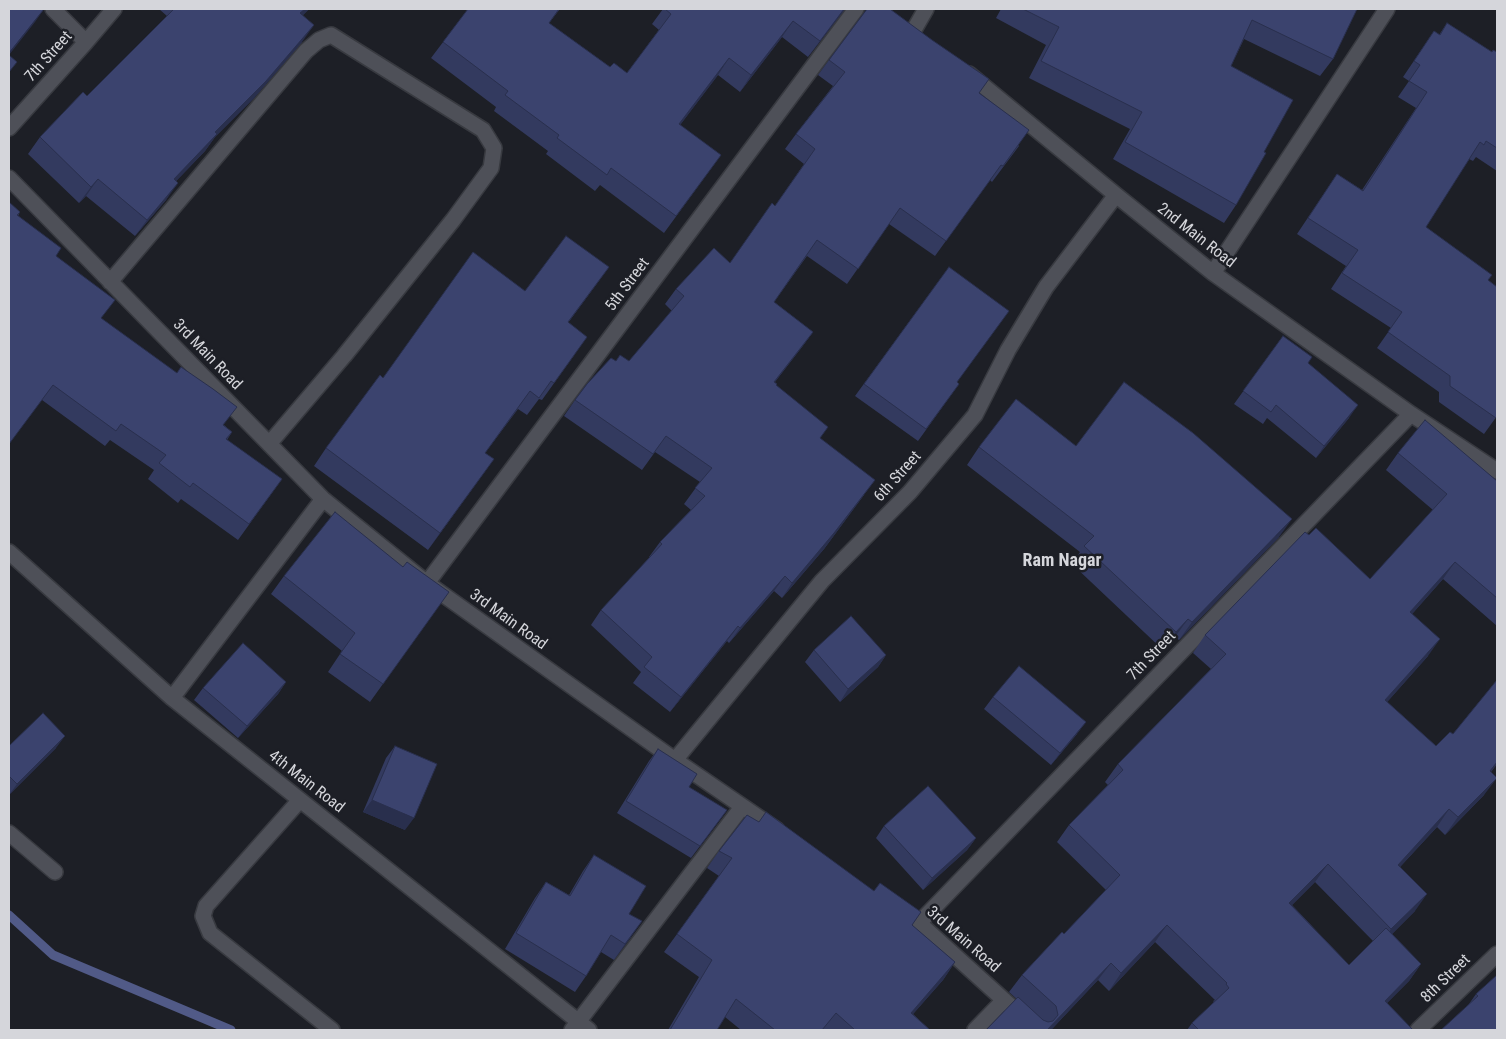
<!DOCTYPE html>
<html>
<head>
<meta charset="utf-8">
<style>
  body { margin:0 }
  #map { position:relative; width:1506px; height:1039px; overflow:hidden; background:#1d1f26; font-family:"Roboto Condensed",sans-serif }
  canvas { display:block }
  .frame { position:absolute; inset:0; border:10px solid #d5d6db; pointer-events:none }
</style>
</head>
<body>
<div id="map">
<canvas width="1506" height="1039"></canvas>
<div class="frame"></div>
</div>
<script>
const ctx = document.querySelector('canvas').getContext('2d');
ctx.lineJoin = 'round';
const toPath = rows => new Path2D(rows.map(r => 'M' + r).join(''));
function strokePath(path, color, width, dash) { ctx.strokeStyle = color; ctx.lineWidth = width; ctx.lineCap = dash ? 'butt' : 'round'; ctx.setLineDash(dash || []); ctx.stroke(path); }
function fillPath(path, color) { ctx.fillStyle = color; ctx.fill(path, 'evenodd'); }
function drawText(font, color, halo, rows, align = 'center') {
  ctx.font = font + ' "Roboto Condensed",sans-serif'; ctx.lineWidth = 5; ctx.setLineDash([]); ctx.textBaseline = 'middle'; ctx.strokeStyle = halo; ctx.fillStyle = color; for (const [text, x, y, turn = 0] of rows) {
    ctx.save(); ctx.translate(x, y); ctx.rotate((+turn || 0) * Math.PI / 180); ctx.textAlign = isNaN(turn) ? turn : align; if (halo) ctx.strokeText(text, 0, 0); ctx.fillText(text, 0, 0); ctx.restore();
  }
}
strokePath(toPath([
  [9,915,53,955,231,1030]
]), '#515a87', 9);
const minor = toPath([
  [53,9,86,42],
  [915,28,926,9],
  [969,74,1116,195,1213,273,1411,414,1497,471],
  [9,128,86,42,114,9],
  [9,178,323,499,427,583,675,760,777,830],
  [1213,273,1387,9],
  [110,282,306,51,319,40,331,35,483,130,494,148,491,168,453,220,344,356,269,444],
  [9,552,172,698,589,1030],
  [427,583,856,9],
  [172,698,323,499],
  [675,760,822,581,910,492,975,415,1008,350,1046,287,1116,195],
  [300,800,206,906,203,916,210,933,332,1030],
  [9,833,55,872],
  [899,910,919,923,1037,1030],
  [919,923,1411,414],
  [572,1030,742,807],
  [975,1030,1004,1000],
  [1418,1030,1497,954]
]);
strokePath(minor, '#383a40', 18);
strokePath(minor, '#4e5058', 15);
fillPath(toPath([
  [159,9,309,9,303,15,302,42,254,98,215,137,205,151,176,181,166,200,135,236,86,196,79,203,28,154,40,137,87,96,167,16],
  [468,9,560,9,549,23,610,67,627,73,659,30,652,24,663,9,845,9,808,57,782,37,740,92,718,75,680,125,721,155,664,233,600,185,595,191,546,154,548,151,494,111,496,107,431,58],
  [1001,9,1357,9,1333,59,1320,76,1244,39,1231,66,1264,152,1236,205,1224,223,1113,159,1130,129,1029,78,1046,45,996,18],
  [1447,23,1492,52,1497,52,1497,171,1476,157,1473,161,1469,159,1426,227,1488,280,1497,416,1484,434,1439,402,1439,392,1377,348,1391,328,1331,289,1346,266,1297,234,1337,174,1362,190,1416,108,1398,97,1409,81,1403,77,1434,31,1439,35],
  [829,60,979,93,1019,146,992,182,990,180,935,256,889,224,847,284,807,256,774,302,813,332,802,347,775,382,776,385,820,438,864,495,824,549,782,598,774,591,729,643,727,641,670,712,633,683,641,672,591,625,601,610,650,557,649,557,660,542,691,510,684,504,700,482,655,452,642,470,564,416,575,400,616,361,629,361,672,311,665,304,676,289,730,263,775,206,804,164,785,149,796,134,833,86,818,75],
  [9,202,20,212,18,216,56,256,102,319,232,432,227,440,282,479,238,540,181,499,178,503,148,479,154,470,110,440,105,446,42,400],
  [609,267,568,323,575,354,542,400,539,399,527,415,518,409,485,453,494,459,428,550,314,466,326,448,383,378,525,291],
  [949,267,957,383,959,384,918,441,855,396],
  [1283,336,1308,363,1349,418,1316,458,1267,418,1263,424,1234,404],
  [1076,446,1279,537,1179,640,1175,637,1163,650,1072,564,1080,552,967,465,979,447],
  [1398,453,1497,481,1497,626,1443,579,1412,614,1428,656,1387,702,1436,746,1453,734,1497,680,1497,764,1491,772,1484,795,1445,835,1437,827,1400,867,1415,911,1392,934,1421,964,1409,981,1387,1003,1413,1030,1187,1030,1192,1023,1214,1002,1213,1001,1215,1000,1155,942,1109,991,1098,980,1051,1030,1009,992,1022,975,1064,934,1106,890,1057,842,1069,825,1108,785,1105,782,1118,764,1211,669,1193,653,1205,635,1309,535,1370,579,1433,510,1386,470],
  [1315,882,1373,941,1349,965,1292,905],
  [403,567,436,610,370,702,328,672,342,651,271,594,284,576],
  [814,650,886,655,878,667,840,702,805,662],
  [286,682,278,694,238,738,194,700,203,688],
  [993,697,1077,734,1051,765,984,709],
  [9,746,56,748,9,795],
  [395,746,405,830,363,812,386,758],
  [658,749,689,787,727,810,691,858,617,813,649,761],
  [884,826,976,838,967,850,923,890,876,838],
  [719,851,874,891,921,912,912,925,955,962,943,980,913,1014,930,1030,741,1030,725,1017,717,1030,668,1030,699,977,664,952,719,876,707,868],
  [594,855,629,914,631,937,614,960,601,952,586,976,575,992,505,949,535,898,546,882,569,895,583,871],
  [1497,975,1497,1030,1469,1004,1476,994]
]), '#333a5f');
fillPath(toPath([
  [44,9,35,22,9,55,9,53],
  [305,9,309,9,288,30,300,13],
  [844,9,845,9,808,57],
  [793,21,782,37,740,92,751,75],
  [314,25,302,42,254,98,215,137,205,151,162,196,174,179,215,132],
  [729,58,718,75,668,141,679,124],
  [98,179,86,196,79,203,91,187],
  [178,183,166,200,135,236,147,220],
  [609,267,596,285,555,340,568,322],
  [813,332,802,347,763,397,774,382],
  [1358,405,1349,418,1316,458,1324,446],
  [494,459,481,477,428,550,440,533],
  [875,480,824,549,782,598,792,583],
  [1292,519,1279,537,1179,640,1192,622],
  [1455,562,1443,579,1398,630,1410,612],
  [785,576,774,591,729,643,740,628],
  [1188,619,1175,637,1163,650,1176,632],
  [738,626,727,641,670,712,681,697],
  [1440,639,1428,656,1373,718,1385,700],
  [886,655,878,667,840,702,848,689],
  [286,682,278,694,238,738,247,726],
  [1086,722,1077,734,1051,765,1060,753],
  [65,736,56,748,9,795,17,784],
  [1497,762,1497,764,1477,788,1490,771],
  [1497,778,1484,795,1445,835,1458,817],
  [372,800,414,818,405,830,363,812],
  [1449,809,1437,827,1386,882,1398,865],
  [976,838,967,850,923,890,932,878],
  [1328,864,1315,882,1277,920,1289,903],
  [1427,894,1415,911,1379,947,1391,929],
  [642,921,631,937,614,960,625,944],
  [1167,925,1155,942,1109,991,1121,973],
  [955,962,943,980,899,1030,911,1013],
  [1111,963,1098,980,1051,1030,1047,1030],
  [1421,964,1409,981,1372,1018,1385,1001]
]), '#292f4d');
const building = toPath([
  [9,9,44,9,9,53,9,9],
  [174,9,305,9,300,13,314,25,266,81,215,132,217,134,174,179,178,183,147,220,98,179,91,187,40,137,83,92,87,96,174,9],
  [468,9,559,9,549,23,610,67,614,63,627,73,671,14,665,9,844,9,820,41,793,21,751,75,729,58,679,124,721,155,676,216,611,168,607,175,557,138,559,135,505,95,508,91,443,42,468,9],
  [867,9,890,9,932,40,989,79,979,93,1029,130,1003,166,1001,165,946,241,900,208,858,269,817,240,774,302,813,332,774,382,777,384,776,385,828,427,820,438,875,480,834,533,792,583,785,576,740,628,738,626,681,697,644,667,652,657,601,610,662,544,660,542,705,496,695,488,712,468,666,436,653,454,575,400,587,384,611,358,616,361,620,355,629,361,684,296,676,289,714,248,730,263,772,203,775,206,815,149,796,134,845,72,829,60,867,9],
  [1023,9,1357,9,1333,59,1252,20,1231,66,1293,100,1264,152,1266,153,1236,205,1125,142,1142,112,1041,61,1059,27,1023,9],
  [1447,23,1492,52,1493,50,1497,52,1497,148,1486,141,1484,145,1480,142,1426,227,1492,275,1488,280,1497,287,1497,416,1496,418,1450,386,1450,376,1388,332,1402,312,1342,273,1358,250,1308,218,1337,174,1363,191,1427,92,1409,81,1420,65,1414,61,1434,31,1440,35,1447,23],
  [9,55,17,62,9,72,9,55],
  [9,202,20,212,17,215,61,248,56,256,115,300,101,318,177,373,181,367,213,389,237,407,223,425,232,432,226,439,282,479,249,524,193,483,190,487,159,463,166,455,121,424,116,431,53,385,9,444,9,202],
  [566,236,609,267,568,322,587,337,554,383,551,381,539,398,530,391,485,453,494,459,440,533,326,448,380,375,383,378,473,252,525,291,566,236],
  [949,267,1009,311,957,382,959,384,926,429,864,384,949,267],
  [1283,336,1312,357,1308,363,1358,405,1324,446,1276,405,1271,412,1243,391,1283,336],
  [1124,382,1193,433,1292,519,1192,622,1188,619,1176,632,1084,546,1094,536,979,447,1016,399,1076,446,1124,382],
  [1425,420,1497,481,1497,598,1455,562,1410,612,1440,639,1385,700,1436,746,1450,732,1453,734,1497,680,1497,762,1490,771,1497,778,1458,817,1449,809,1398,865,1427,894,1391,929,1328,864,1289,903,1349,965,1386,928,1421,964,1385,1001,1413,1030,1199,1030,1192,1023,1229,988,1226,984,1227,983,1167,925,1121,973,1111,963,1047,1030,986,1030,1018,997,1043,1020,1048,1022,1053,1021,1058,1015,1056,1006,1022,975,1062,932,1064,934,1120,875,1069,825,1123,770,1118,764,1226,654,1205,635,1305,532,1309,535,1316,528,1370,579,1447,494,1398,453,1425,420],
  [335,512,403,567,407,562,449,592,383,684,340,654,355,633,284,576,335,512],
  [851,616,886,655,848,689,814,650,851,616],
  [243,643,286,682,247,726,203,688,243,643],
  [1019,666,1086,722,1060,753,993,697,1019,666],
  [43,713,65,736,17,784,9,776,9,746,43,713],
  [395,746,437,764,414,818,372,800,395,746],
  [658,749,697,774,689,787,727,810,700,846,626,801,658,749],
  [928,786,976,838,932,878,884,826,928,786],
  [766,812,874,891,880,883,921,912,912,925,955,962,911,1013,930,1030,855,1030,836,1013,822,1030,775,1030,736,999,717,1030,670,1030,712,960,677,934,732,858,719,851,747,815,759,822,766,812],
  [594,855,646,886,629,914,642,921,625,944,611,935,586,976,516,933,546,882,570,896,594,855],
  [1497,975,1497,1030,1441,1030,1478,996,1476,994,1497,975]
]);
fillPath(building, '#3b436e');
strokePath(building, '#292f4d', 1);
drawText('16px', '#d5d6db', '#1d1f26', [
  ["7th Street",49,57,-48],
  ["2nd Main Road",1196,236,38],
  ["5th Street",628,285,-53],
  ["3rd Main Road",207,355,46],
  ["6th Street",898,477,-48],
  ["3rd Main Road",508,620,36],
  ["7th Street",1152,656,-46],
  ["4th Main Road",306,782,38],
  ["3rd Main Road",963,940,41],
  ["8th Street",1446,979,-44]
]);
drawText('bold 18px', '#d5d6db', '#1d1f26', [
  ["Ram Nagar",1062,561]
]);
</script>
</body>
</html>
